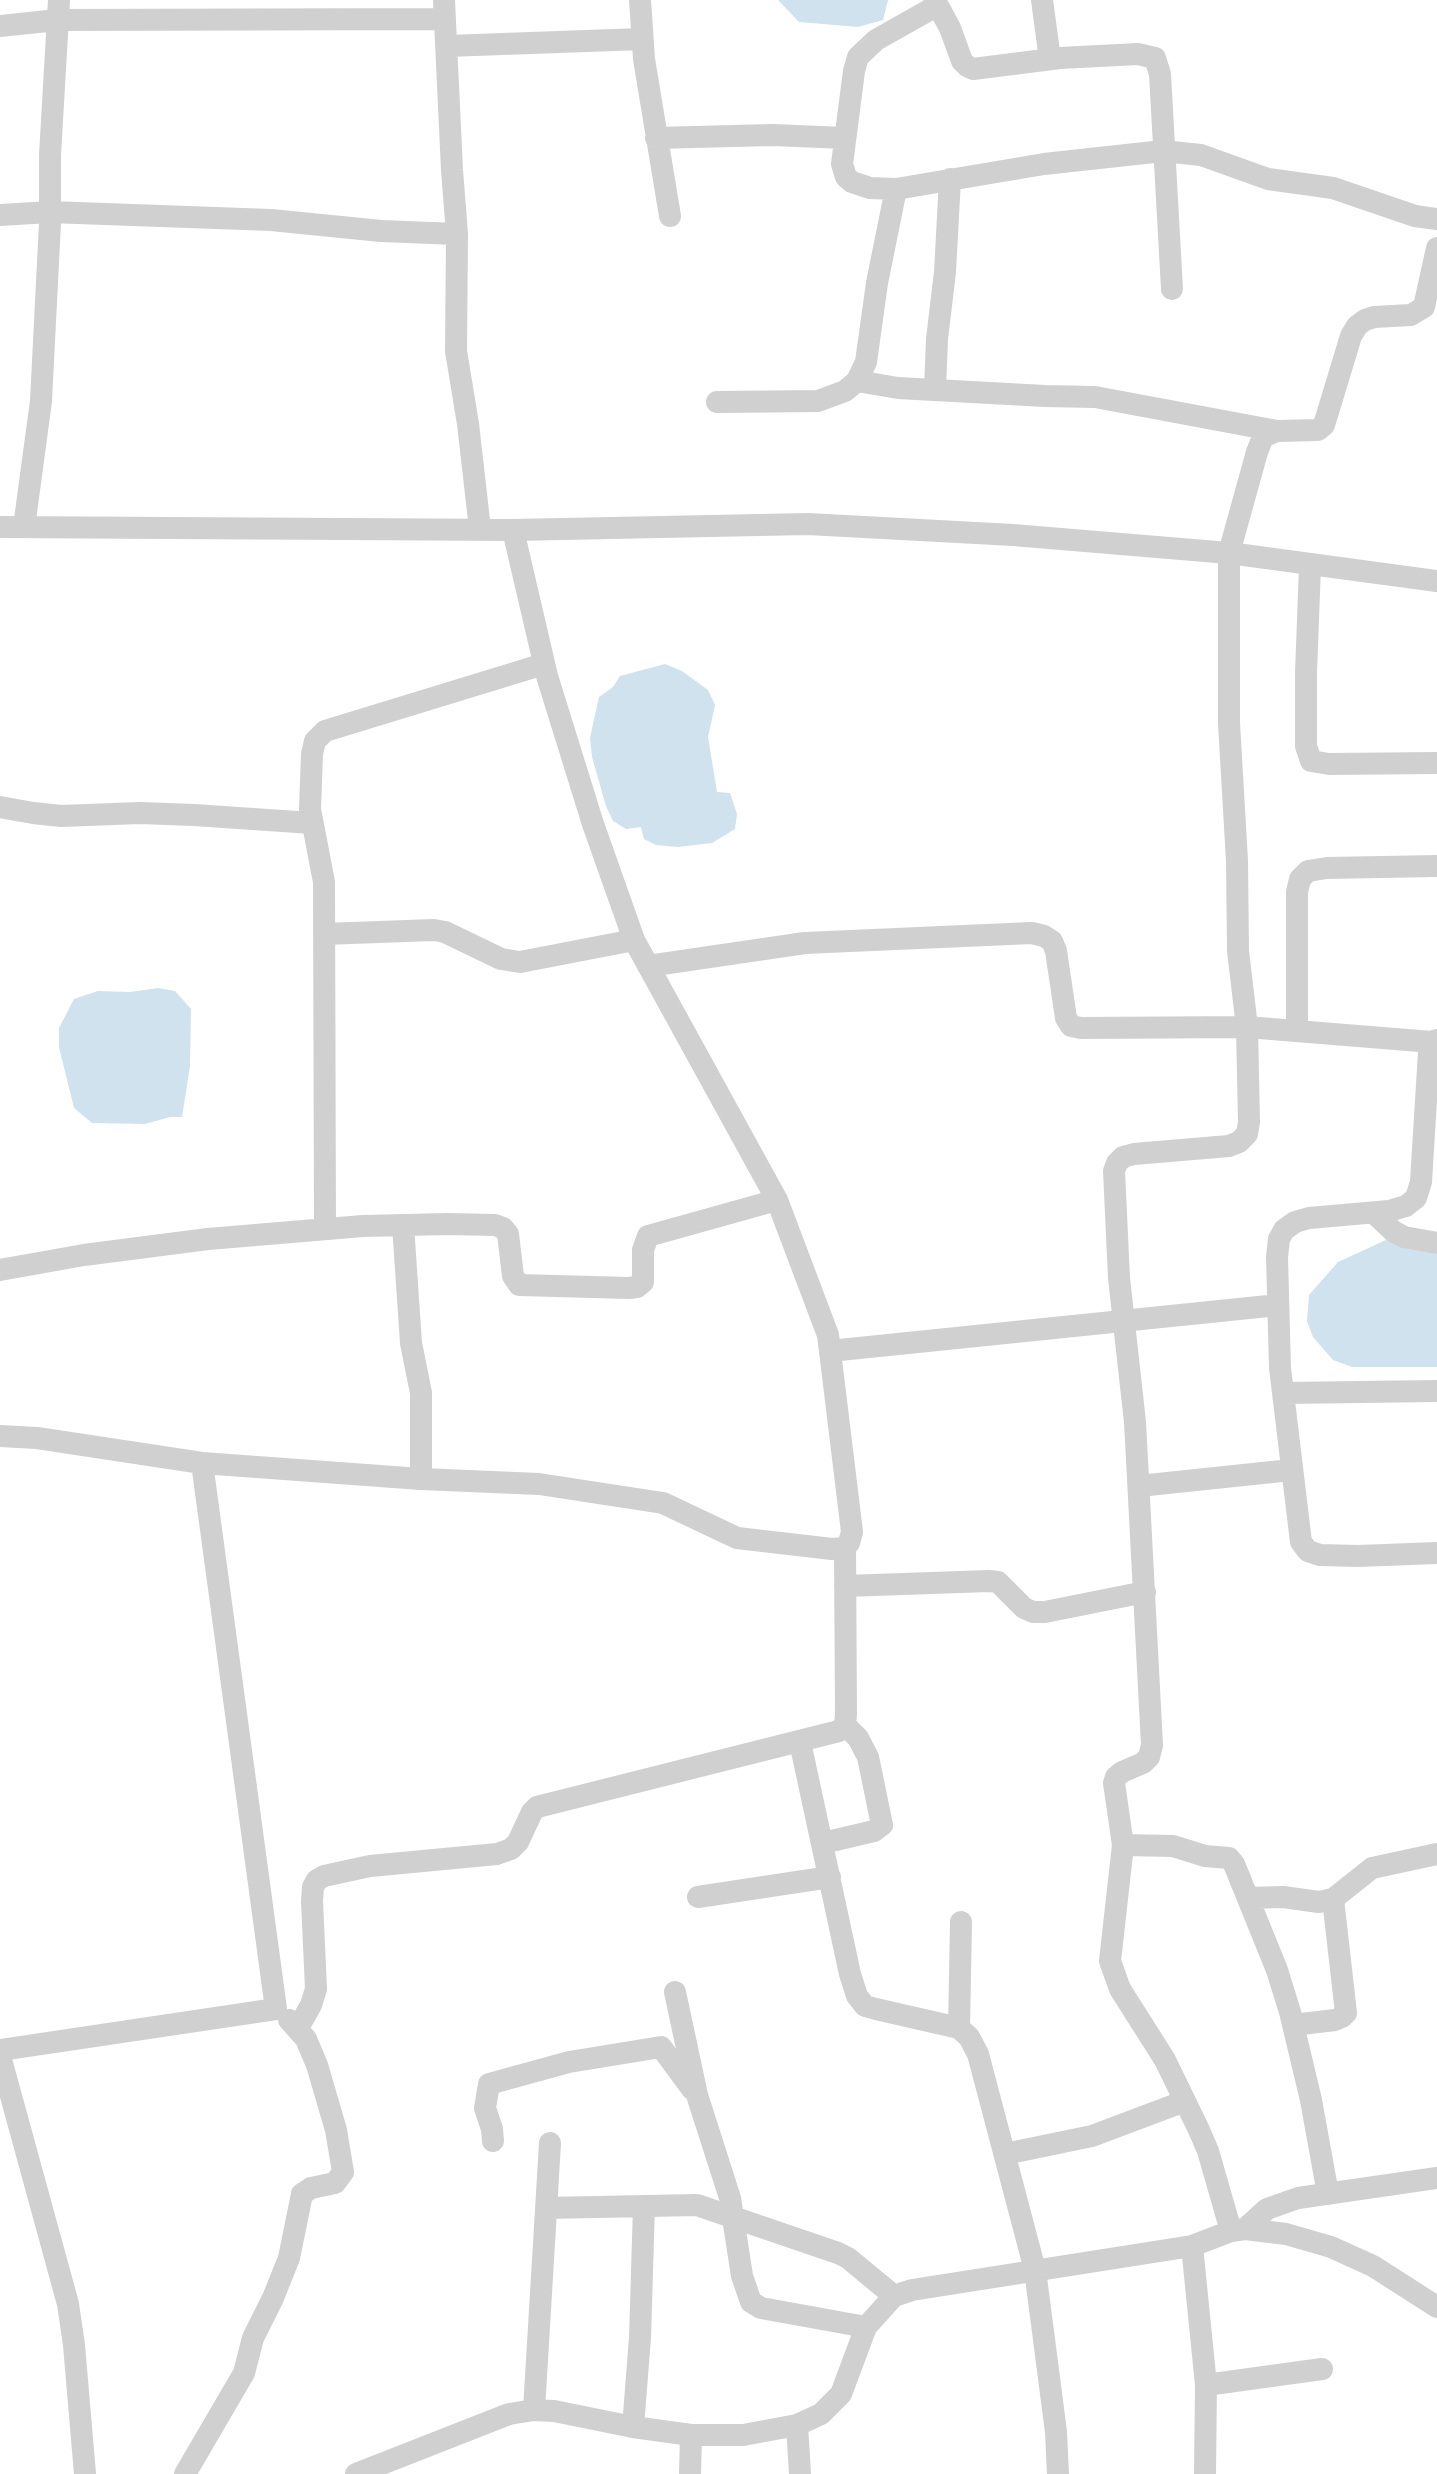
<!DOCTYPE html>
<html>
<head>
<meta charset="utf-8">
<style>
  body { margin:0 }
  canvas { display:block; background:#fff }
</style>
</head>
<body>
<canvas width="1437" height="2474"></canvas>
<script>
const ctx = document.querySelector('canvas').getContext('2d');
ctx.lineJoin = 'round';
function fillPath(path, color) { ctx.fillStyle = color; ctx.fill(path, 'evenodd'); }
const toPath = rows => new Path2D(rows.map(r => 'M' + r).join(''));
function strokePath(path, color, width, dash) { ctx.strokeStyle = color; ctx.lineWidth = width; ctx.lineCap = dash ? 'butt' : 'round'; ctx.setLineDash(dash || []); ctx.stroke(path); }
fillPath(toPath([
  [778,0,888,0,883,20,858,27,799,22],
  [665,664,682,671,708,690,715,705,708,737,717,792,730,793,737,814,735,829,712,843,678,847,656,845,644,839,641,827,626,829,613,821,606,806,592,757,590,738,599,697,613,687,620,676],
  [158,988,175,991,191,1009,190,1066,182,1117,170,1117,145,1124,92,1123,74,1108,59,1047,59,1028,74,999,98,991,130,992],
  [1386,1240,1437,1248,1437,1367,1352,1367,1333,1360,1313,1337,1307,1321,1309,1295,1338,1262]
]), '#cfe2ee');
strokePath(toPath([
  [444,0,452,170,457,234,456,351,468,424,480,529],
  [640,0,644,59,670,216],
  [936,0,931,9,876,40,858,57,854,71,842,164,846,177,852,182,870,188,896,189,1044,164,1163,151,1201,155,1268,179,1333,188,1415,216,1437,219],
  [1042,0,1050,59],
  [936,2,950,28,962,61,967,66,973,69,1060,58,1138,54,1155,58,1160,74,1172,289],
  [0,26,57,20,445,19],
  [447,46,642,39],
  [656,138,772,135,845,138],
  [0,215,50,212,271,220,381,231,457,234],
  [857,381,898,388,1045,396,1095,397,1277,431],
  [935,389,937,339,945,272,950,179],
  [717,402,818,401,845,391,857,381,866,362,877,283,896,189],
  [0,527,513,530,808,524,1013,535,1229,553,1437,581],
  [24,527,41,401,50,223,50,155,59,0],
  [1310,566,1306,673,1306,746,1311,761,1329,764,1437,763],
  [0,807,33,813,61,816,140,813,194,815,312,823],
  [324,934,434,930,445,932,501,959,520,962,634,940],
  [648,966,805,943,1032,933,1044,936,1052,941,1056,951,1066,1018,1071,1026,1081,1028,1247,1027,1432,1042],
  [1297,1031,1297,892,1300,879,1308,871,1327,868,1437,866],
  [1437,1040,1432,1042,1429,1052,1421,1182,1416,1198,1406,1206,1389,1211,1309,1218,1295,1222,1284,1230,1279,1239,1277,1257,1280,1368,1301,1542,1308,1551,1320,1555,1358,1556,1437,1553],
  [1374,1213,1393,1231,1404,1237,1437,1243],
  [403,1225,411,1343,421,1393,421,1479],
  [325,1228,324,882,310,809,312,754,315,741,325,731,544,664],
  [0,1270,84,1255,208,1239,363,1226,447,1224,495,1225,503,1228,508,1234,513,1276,519,1285,629,1288,637,1287,643,1282,643,1250,648,1236,777,1200],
  [830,1351,1278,1305],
  [1283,1393,1437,1391],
  [0,1436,37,1438,202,1463,421,1479,539,1484,663,1503,737,1538,832,1549,845,1548,849,1543,852,1532,828,1335,777,1200,634,940,593,824,547,676,513,530],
  [1139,1486,1291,1470],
  [845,1586,989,1581,998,1582,1024,1608,1033,1612,1045,1612,1145,1592],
  [800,1742,850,1974,857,1996,865,2006,876,2009,959,2028,969,2037,978,2054,1035,2270,1056,2432,1058,2474],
  [823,1843,874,1831,882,1825,868,1757,858,1738,845,1725],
  [1123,1845,1173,1846,1205,1856,1229,1858,1234,1864,1277,1970,1290,2012,1311,2100,1328,2194],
  [698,1897,830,1877],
  [1248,1898,1283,1897,1319,1902,1333,1899,1372,1868,1437,1854],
  [675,1992,697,2095,730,2198,742,2276,751,2302,761,2308,866,2327],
  [1293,2025,1335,2020,1342,2017,1346,2013,1333,1899],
  [298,2028,311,2005,316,1989,312,1901,313,1887,317,1880,324,1876,370,1866,497,1854,511,1849,518,1842,532,1812,537,1807,839,1731,845,1725,846,1714,845,1548],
  [959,2028,961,1922],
  [0,2050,276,2009,202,1463],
  [0,2056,68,2304,74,2345,85,2474],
  [493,2141,492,2129,485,2108,489,2084,569,2062,661,2047,692,2089],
  [1005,2154,1092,2136,1185,2101],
  [546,2208,697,2205,838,2253,848,2258,894,2296],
  [1245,2229,1267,2209,1298,2198,1437,2178],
  [1231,2231,1208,2151,1199,2130,1165,2060,1120,1989,1110,1961,1123,1845,1114,1783,1116,1777,1122,1772,1143,1763,1149,1757,1152,1745,1135,1422,1119,1278,1114,1171,1117,1163,1123,1157,1134,1154,1229,1146,1239,1142,1247,1134,1249,1122,1247,1027,1238,951,1237,861,1229,723,1229,553,1257,452,1263,437,1277,431,1318,430,1324,425,1351,336,1357,326,1365,320,1374,317,1411,315,1424,307,1437,248],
  [1192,2246,1206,2385,1205,2474],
  [1206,2385,1322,2369],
  [534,2410,550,2143],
  [797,2425,800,2474],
  [633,2427,640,2338,644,2206],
  [185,2474,244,2373,253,2338,273,2298,289,2258,302,2194,311,2188,335,2183,343,2172,336,2130,317,2065,306,2039,289,2020],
  [356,2474,509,2414,534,2410,554,2411,633,2427,691,2435,743,2435,797,2425,821,2414,841,2394,866,2327,894,2296,912,2290,1192,2246,1231,2231,1245,2229,1286,2234,1331,2247,1373,2266,1437,2307],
  [690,2474,691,2435]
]), '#d0d0d0', 22);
</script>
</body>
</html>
